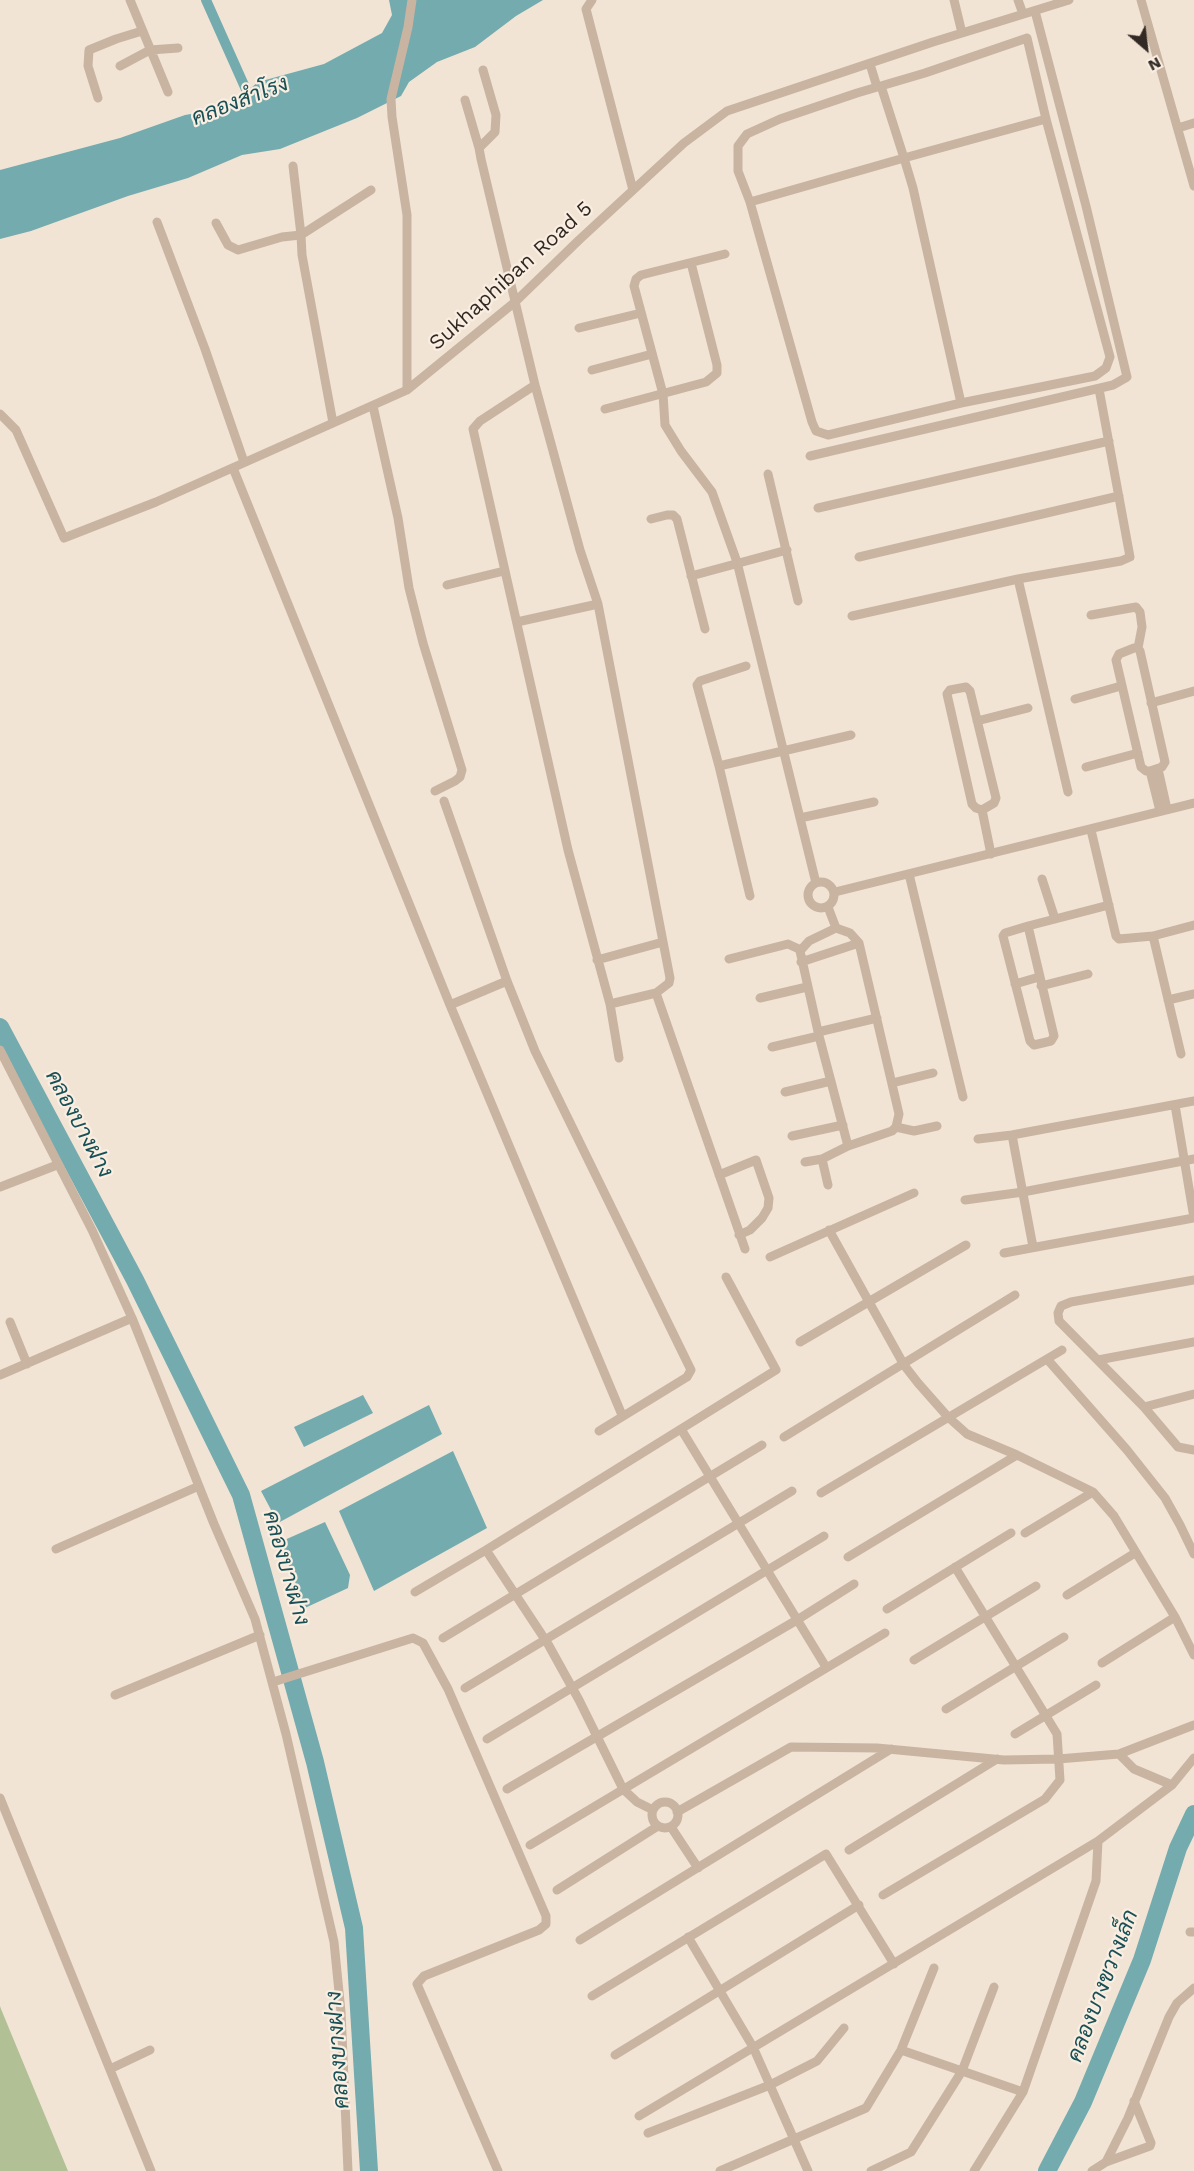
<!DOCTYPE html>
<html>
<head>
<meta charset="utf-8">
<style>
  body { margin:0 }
  #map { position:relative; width:1194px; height:2171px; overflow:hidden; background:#f1e4d5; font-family:"Work Sans",sans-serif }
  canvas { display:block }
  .north { position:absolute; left:1116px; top:18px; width:60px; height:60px; -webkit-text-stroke:4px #f9eee1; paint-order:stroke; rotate:152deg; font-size:16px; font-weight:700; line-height:24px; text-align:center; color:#332924 }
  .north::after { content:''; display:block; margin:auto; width:21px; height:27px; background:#332924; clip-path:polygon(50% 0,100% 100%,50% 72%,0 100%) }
</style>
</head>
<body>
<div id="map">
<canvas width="1194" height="2171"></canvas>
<div class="north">N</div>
</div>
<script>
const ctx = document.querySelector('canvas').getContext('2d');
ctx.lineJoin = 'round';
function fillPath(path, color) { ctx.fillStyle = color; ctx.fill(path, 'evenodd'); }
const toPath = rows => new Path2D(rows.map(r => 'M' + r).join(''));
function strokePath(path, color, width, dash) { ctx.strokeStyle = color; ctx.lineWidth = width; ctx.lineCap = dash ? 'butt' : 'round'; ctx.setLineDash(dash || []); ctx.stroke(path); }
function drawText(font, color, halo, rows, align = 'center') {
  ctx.font = font + ' "Work Sans",Sarabun,sans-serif'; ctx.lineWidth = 4.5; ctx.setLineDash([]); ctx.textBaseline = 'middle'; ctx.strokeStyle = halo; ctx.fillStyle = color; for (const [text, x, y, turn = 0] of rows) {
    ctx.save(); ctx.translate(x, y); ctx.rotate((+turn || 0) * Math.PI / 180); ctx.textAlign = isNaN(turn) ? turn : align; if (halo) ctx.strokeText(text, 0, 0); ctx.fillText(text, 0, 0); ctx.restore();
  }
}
fillPath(toPath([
  [0,2006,1,2009,68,2171,0,2171]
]), '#b1c095');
fillPath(toPath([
  [389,0,543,0,516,16,475,47,437,62,409,82,401,96,357,118,280,149,242,155,188,178,128,196,31,231,0,239,0,170,120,138,185,115,227,108,258,82,324,64,382,33,392,15],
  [363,1395,373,1413,304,1447,294,1427],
  [429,1405,442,1434,278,1523,261,1491],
  [453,1451,487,1528,374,1591,339,1511],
  [325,1522,350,1575,348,1588,305,1608,280,1542]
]), '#74abae');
strokePath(toPath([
  [206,0,252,103]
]), '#74abae', 10);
strokePath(toPath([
  [0,1027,135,1280,241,1495,315,1762,354,1928,369,2171],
  [1047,2171,1083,2102,1142,1960,1178,1848,1194,1814]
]), '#74abae', 18);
strokePath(toPath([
  [130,0,168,92],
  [592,0,586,9,633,190],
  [954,0,962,33],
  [1018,0,1023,14],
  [1141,0,1194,186],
  [1027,38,1046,119,1110,357,1106,368,1095,376,961,403,828,435,816,431,812,422,750,202,738,171,738,146,747,134,780,119,857,93,925,73,1027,38],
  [870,64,877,87],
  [120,66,150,50,178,48],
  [483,70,496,115,495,132,479,148,481,159,535,385,580,550,598,604,670,978,669,983,656,993,610,1004],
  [98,98,88,66,89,50,116,39,142,31],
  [465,100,479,148],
  [1178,128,1194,123],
  [750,202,904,158,881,86],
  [157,222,205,349,244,462],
  [216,223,228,245,238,250,282,237,301,235,293,166],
  [725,254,641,275,636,279,634,286,663,394,665,425,681,451,712,492,737,562,816,883],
  [579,328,641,313],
  [592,370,652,354],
  [535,385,480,421,473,429,568,850,610,1004,619,1058],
  [407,390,407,215,392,117,391,99,408,27,412,0],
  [961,403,913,188,904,158,1046,119],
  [373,406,398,518,409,588,423,643,462,770,460,777,455,781,435,791],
  [605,409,706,382,717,373,717,365,691,263],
  [0,414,16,430,64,538,156,502,407,390,515,302,579,240,684,143,727,111,933,42,1069,0],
  [333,423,302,255,301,235,371,190],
  [810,456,1113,385,1127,377,1086,206,1035,11],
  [233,468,450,1005,622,1415],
  [768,474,798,601],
  [818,508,1109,441],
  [651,519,667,515,673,515,677,519,705,629],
  [859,557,1119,496],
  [691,576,787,550],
  [1018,579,1068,792],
  [447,585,504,571],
  [1091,615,1136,607,1140,612,1142,627,1138,648],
  [852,616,1018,579,1121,561,1130,557,1099,389],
  [517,622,598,604],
  [1134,648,1138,648,1140,651,1165,762,1162,767,1150,771,1146,771,1141,767,1116,660,1119,654,1134,648],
  [746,666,700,681,697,685,719,766,750,896],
  [966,687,970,691,996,798,994,803,982,810,976,808,972,804,947,694,950,690,966,687],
  [1075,699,1121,686],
  [1151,703,1194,691],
  [977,721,1028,708],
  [719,766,851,735],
  [1086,767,1138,753],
  [1158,769,1167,809],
  [1150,771,1160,811],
  [444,801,507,981,535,1051,691,1370,687,1377,599,1431],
  [982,810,991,854],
  [800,818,874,802],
  [1091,830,1116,936,1119,939,1153,936,1194,925],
  [909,874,963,1097],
  [1042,879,1055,919],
  '808 895a13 13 0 1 1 26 0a13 13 0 1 1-26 0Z',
  [835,892,1194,803],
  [828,907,836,928,850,933,859,943,899,1114,896,1127,892,1131,848,1146,819,1036,800,951,809,941,836,928],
  [1028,926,1005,933,1003,936,1030,1041,1034,1045,1051,1041,1054,1036,1028,926,1109,905],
  [1153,936,1181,1054],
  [729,959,788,944,801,950],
  [597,960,663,942],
  [801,962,859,943],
  [1015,984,1039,977],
  [1041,986,1088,974],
  [656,993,745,1249],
  [760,998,807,987],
  [1168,1000,1194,994],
  [450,1005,507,981],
  [818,1032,877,1018],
  [772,1047,819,1036],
  [0,1050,92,1230,132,1318,214,1524,255,1619,286,1734,334,1942,341,2012,348,2171],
  [892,1083,933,1073],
  [785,1092,831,1081],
  [1175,1105,1194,1218],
  [896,1127,914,1131,937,1126],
  [1012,1135,1033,1247],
  [792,1136,843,1125],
  [978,1139,1012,1135,1194,1101],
  [822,1159,828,1185],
  [805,1162,822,1159,848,1146],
  [719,1175,756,1160,769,1198,768,1208,762,1218,750,1230,739,1235],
  [0,1187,57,1165],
  [965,1200,1023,1192,1194,1159],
  [829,1230,904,1365,918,1383,948,1417,967,1434,1017,1455,1093,1492,1114,1516,1175,1617,1194,1655],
  [1004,1253,1194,1218],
  [770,1257,914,1193],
  [1194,1280,1071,1302,1061,1306,1058,1313,1059,1321,1144,1407,1194,1394],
  [10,1322,27,1364],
  [800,1342,966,1245],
  [1047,1359,1127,1450,1165,1498,1180,1525,1194,1554],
  [1098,1360,1194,1342],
  [0,1375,132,1318],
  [1144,1407,1178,1447,1194,1450],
  [681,1429,826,1667],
  [784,1437,1015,1295],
  [821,1493,1062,1350],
  [1025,1533,1093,1492],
  [56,1549,199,1486],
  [848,1557,1017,1455],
  [415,1592,486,1550],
  [1067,1595,1135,1553],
  [887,1609,1011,1533],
  [443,1638,762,1445],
  [914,1660,1036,1586],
  [1102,1663,1175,1617],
  [273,1682,413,1638,423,1643,448,1689,546,1916,546,1924,539,1930,424,1976,417,1984,498,2171],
  [465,1688,792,1491],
  [115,1695,260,1635],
  [946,1709,1064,1637],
  [1015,1734,1096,1685],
  [487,1739,824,1536],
  [1172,1785,1134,1769,1119,1754,1194,1725],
  [507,1789,797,1620,854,1584],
  [0,1798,151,2171],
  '652 1815a13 13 0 1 1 26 0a13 13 0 1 1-26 0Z',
  [653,1810,637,1802,623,1789,579,1700,548,1644,486,1550,776,1370,726,1277],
  [677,1812,791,1747,877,1748,1004,1760,1058,1759,1119,1754],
  [671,1827,698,1868],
  [530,1845,885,1633],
  [849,1850,997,1759],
  [557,1890,658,1826],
  [883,1895,1045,1799,1060,1780,1057,1734,955,1567],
  [1190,1932,1194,1932],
  [688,1937,753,2047,808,2171],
  [580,1940,891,1749],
  [592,1996,826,1854,894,1964],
  [901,2050,1023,2092],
  [615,2055,859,1905],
  [110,2069,150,2050],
  [639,2116,1098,1841,1172,1785,1194,1758],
  [648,2133,770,2085,817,2061,844,2028],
  [1106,2162,1150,2146,1151,2143,1134,2101],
  [720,2171,866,2108,901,2050,934,1968],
  [871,2171,911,2152,962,2071,994,1987],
  [974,2171,1023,2092,1096,1881,1098,1841],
  [1092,2171,1106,2162,1128,2118,1169,2017,1177,2003,1194,1988]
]), '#c9b4a1', 9);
drawText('21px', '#332924', '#f9eee1', [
  ["Sukhaphiban Road 5",511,276,-42]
]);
drawText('italic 22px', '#195055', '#f9eee1', [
  ["คลองสำโรง",240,101,-21],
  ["คลองบางฝาง",79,1124,62],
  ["คลองบางฝาง",286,1568,74],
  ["คลองบางขวางเล็ก",1103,1986,-69],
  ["คลองบางฝาง",338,2050,-94]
]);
</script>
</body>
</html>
